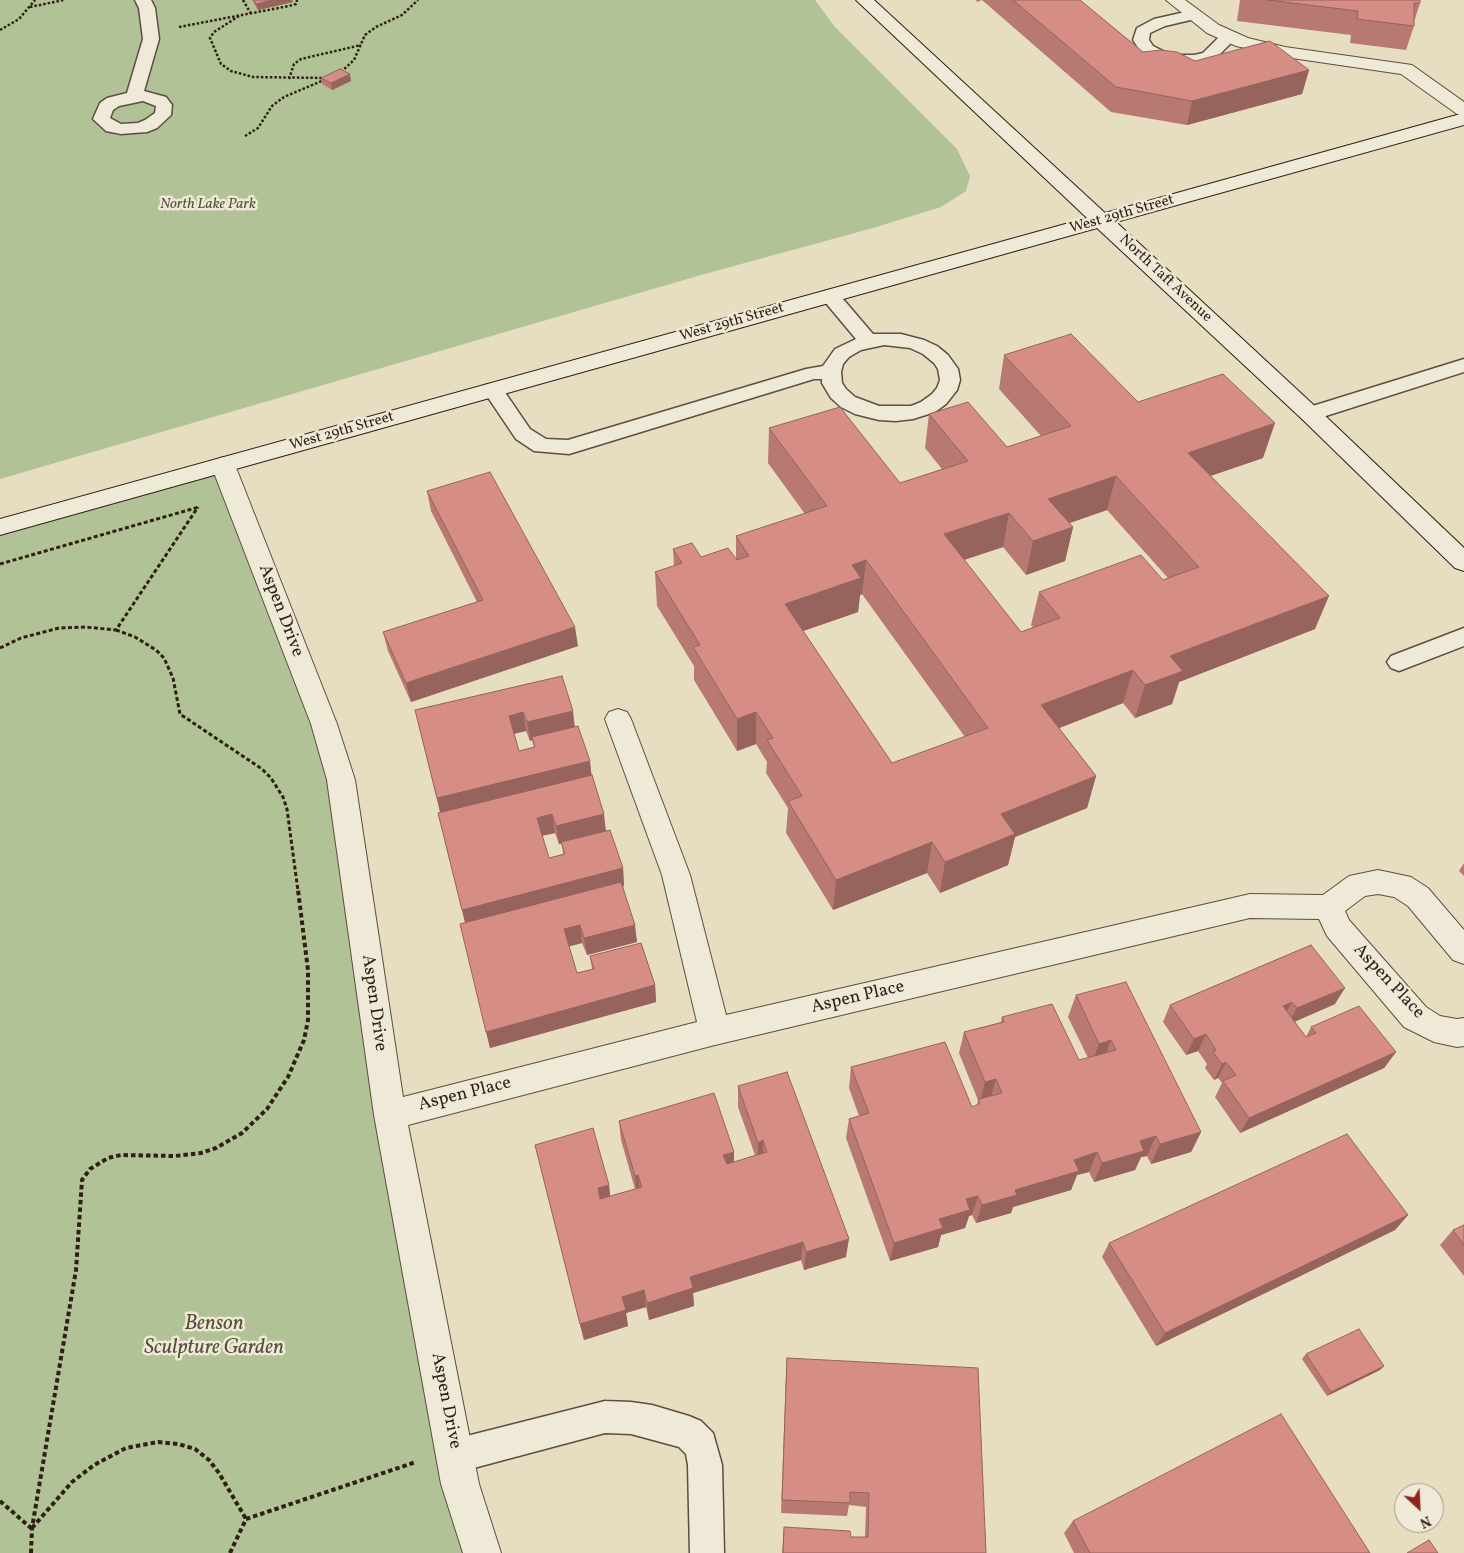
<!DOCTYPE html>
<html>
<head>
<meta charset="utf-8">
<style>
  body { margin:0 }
  #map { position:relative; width:1464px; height:1553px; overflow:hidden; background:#e7ddc1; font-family:Vollkorn,serif }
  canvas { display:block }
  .north { position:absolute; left:1394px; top:1483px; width:50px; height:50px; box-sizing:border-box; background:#efe9d7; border:1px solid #a29889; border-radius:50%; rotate:155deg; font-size:14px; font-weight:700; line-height:20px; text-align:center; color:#2f1f15 }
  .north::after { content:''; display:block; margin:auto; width:18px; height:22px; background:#8f2418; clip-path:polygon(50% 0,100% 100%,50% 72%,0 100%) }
</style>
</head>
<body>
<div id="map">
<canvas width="1464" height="1553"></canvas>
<div class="north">N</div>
</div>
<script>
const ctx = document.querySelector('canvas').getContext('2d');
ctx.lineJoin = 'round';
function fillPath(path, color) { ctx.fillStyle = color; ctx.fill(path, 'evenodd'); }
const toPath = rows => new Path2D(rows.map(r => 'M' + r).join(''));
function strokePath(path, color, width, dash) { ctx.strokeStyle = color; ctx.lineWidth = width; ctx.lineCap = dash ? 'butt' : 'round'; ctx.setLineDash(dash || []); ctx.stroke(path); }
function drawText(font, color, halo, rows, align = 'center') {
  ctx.font = font + ' Vollkorn,serif'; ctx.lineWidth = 5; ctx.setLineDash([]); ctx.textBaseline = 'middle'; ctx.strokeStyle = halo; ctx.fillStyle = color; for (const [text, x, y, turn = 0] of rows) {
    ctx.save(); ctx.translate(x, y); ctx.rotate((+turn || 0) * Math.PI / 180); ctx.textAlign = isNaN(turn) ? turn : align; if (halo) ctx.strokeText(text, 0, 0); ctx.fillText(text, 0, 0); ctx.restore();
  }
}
fillPath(toPath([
  [0,0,815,0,835,27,957,149,970,176,966,191,941,207,873,228,708,273,0,479],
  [223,465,324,724,482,1553,0,1553,0,527]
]), '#b1c296');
const lane = toPath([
  [135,0,151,0,155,8,159,39,144,91,166,97,172,105,171,115,157,128,147,132,121,134,106,131,93,119,100,103,107,98,127,93,143,39,139,8,135,0],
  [143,101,156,106,155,113,145,120,138,123,121,124,110,118,113,110,119,106,143,101],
  [1194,10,1199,12,1202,15,1199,18,1165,26,1150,33,1149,40,1153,46,1165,52,1177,55,1194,55,1203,53,1223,33,1235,33,1237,36,1235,39,1215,59,1194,65,1176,65,1153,58,1141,52,1133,40,1137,28,1154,19,1194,10],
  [830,290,837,292,873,334,901,334,924,340,937,346,948,355,958,369,960,380,957,390,946,404,935,412,913,419,896,421,879,420,855,414,841,407,831,398,822,383,822,379,814,379,569,454,534,451,516,439,483,390,486,385,493,384,500,385,530,429,546,439,568,440,806,369,823,366,835,349,856,339,820,296,823,292,830,290],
  [884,345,910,348,923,354,934,363,938,369,940,380,937,388,932,394,921,402,911,406,879,406,855,397,846,389,842,383,841,372,843,364,849,357,861,350,884,345],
  [1464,359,1464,372,1310,421,1303,419,1300,414,1303,409,1464,359],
  [1464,628,1464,646,1399,671,1391,668,1387,662,1391,656,1464,628],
  [605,1401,631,1402,652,1405,689,1416,701,1421,713,1433,722,1465,724,1553,690,1553,688,1465,686,1454,679,1447,631,1434,605,1433,455,1473,443,1468,438,1456,443,1444,455,1439,605,1401]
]);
const street = toPath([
  [1166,0,1185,0,1219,25,1248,38,1285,47,1412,65,1464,102,1464,116,1457,114,1401,74,1285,57,1236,46,1207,33,1166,0],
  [223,457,231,460,235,465,337,724,355,780,403,1097,697,1022,662,875,605,719,609,712,618,709,627,712,631,719,690,875,726,1015,1250,894,1323,895,1349,876,1378,870,1411,877,1428,888,1464,930,1464,964,1453,960,1408,906,1394,897,1378,894,1365,896,1345,911,1349,920,1426,1007,1440,1016,1457,1019,1464,1018,1464,1046,1457,1047,1434,1042,1404,1027,1327,936,1319,919,1250,918,715,1045,408,1125,479,1484,501,1553,463,1553,441,1484,374,1115,327,780,311,724,211,465,215,460,223,457]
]);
const secondary = toPath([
  [856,0,874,0,1105,213,1464,113,1464,125,1116,222,1318,409,1464,548,1464,571,1455,568,1302,419,1097,228,0,535,0,519,1087,218,856,0]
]);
strokePath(lane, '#5d4e40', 3);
strokePath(street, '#5d4e40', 2);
strokePath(secondary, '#2f1f15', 2);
strokePath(toPath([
  [243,0,251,14],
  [30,7,64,0],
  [239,16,214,32,210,38,221,64,231,71,253,77,324,78],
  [179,27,289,6,296,4,297,0],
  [0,30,19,19,35,0],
  [341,72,354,60,365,35,376,27,402,15,418,0],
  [289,79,294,64,301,59,361,45],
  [245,136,258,128,272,106,284,97,324,80]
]), '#2f1f15', 2.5, [2.5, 2]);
strokePath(toPath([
  [0,564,199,507],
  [116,630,135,637,156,650,164,658,173,678,180,714,262,769,271,778,283,797,287,809,298,891],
  [0,648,21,638,59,628,85,627,116,630,198,507]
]), '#2f1f15', 3, [4, 2.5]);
strokePath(toPath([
  [0,1501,31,1528],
  [32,1528,72,1482,94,1465,126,1448,158,1442,178,1444,195,1449,209,1460,219,1473,246,1519],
  [31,1553,32,1528,76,1270,82,1180,90,1169,108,1158,121,1155,175,1156,201,1153,216,1148,242,1133,267,1109,288,1077,304,1040,308,1020,308,970,298,890],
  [230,1553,246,1519,416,1462]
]), '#2f1f15', 4, [4.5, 3]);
fillPath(lane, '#efe9d7');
fillPath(street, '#efe9d7');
fillPath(secondary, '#efe9d7');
fillPath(toPath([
  [252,0,292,0,293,2,258,10],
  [976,0,1080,0,1143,52,1195,61,1309,70,1302,94,1187,125,1111,112,982,0,977,2],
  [1240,0,1420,0,1420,3,1414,22,1414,26,1406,50,1350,43,1351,35,1237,21],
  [321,78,351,81,332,90,322,84],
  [1004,355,1138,402,1263,458,1210,476,1315,629,1179,682,1172,704,1135,718,1123,703,1059,728,1096,776,1087,808,1015,837,1008,865,940,893,927,873,833,910,786,833,788,808,766,773,767,762,756,744,737,751,694,680,694,666,657,606,655,572,674,566,673,549,701,557,736,559,736,536,805,514,768,463,769,428,900,483,942,469,925,448,929,414,1007,447,1041,436,999,389],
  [1107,510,1168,578,1163,580,1039,592,1031,625,1033,627,1021,632,964,560,1003,547,1026,575,1065,561,1073,527,1069,523],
  [862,594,965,737,892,763,803,631,858,612,860,595],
  [427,491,578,646,411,702,388,651,383,632,477,602,431,511],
  [562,676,575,727,591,775,606,831,623,868,624,886,623,886,637,942,587,955,582,943,569,946,577,973,592,969,590,956,655,985,656,1002,490,1048,465,922,438,813,440,812,415,710],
  [526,731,530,741,532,740,534,747,519,751,514,734],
  [555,833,559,844,562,843,563,854,549,858,542,836],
  [1464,863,1464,876,1459,871],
  [1311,945,1335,1004,1294,1022,1306,1037,1311,1027,1396,1052,1384,1068,1240,1133,1215,1097,1222,1083,1218,1078,1214,1080,1205,1068,1207,1064,1198,1051,1186,1055,1163,1022,1170,1005],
  [1076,995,1201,1132,1191,1152,1151,1164,1147,1156,1141,1157,1135,1170,1094,1182,1089,1172,1077,1175,1071,1190,1013,1207,1011,1213,976,1223,972,1215,969,1216,965,1228,941,1235,938,1247,890,1261,846,1138,849,1119,859,1116,849,1088,851,1067,972,1107,977,1105,978,1100,959,1053,964,1032,1001,1022,1002,1017,1079,1060,1088,1058,1068,1017],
  [738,1086,846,1257,804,1270,801,1260,693,1293,694,1306,649,1320,646,1307,626,1313,628,1326,584,1340,535,1145,609,1185,610,1196,635,1189,621,1140,619,1121,734,1162,755,1155,738,1107],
  [1408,1215,1395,1230,1156,1346,1102,1257,1109,1243],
  [1464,1225,1464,1276,1440,1245,1453,1230],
  [1306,1354,1384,1366,1380,1370,1327,1396,1302,1359],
  [787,1358,986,1553,782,1553,784,1527,851,1537,865,1537,866,1507,849,1505,847,1516,781,1513,786,1374],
  [1073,1521,1370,1553,1074,1553,1064,1533]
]), '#b87972');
fillPath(toPath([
  [273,0,292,0,293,2,258,10,256,4],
  [1309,70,1302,94,1187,125,1192,101],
  [350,74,351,81,332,90,331,83],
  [1275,423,1263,458,1178,487,1188,453],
  [1116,476,1107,510,1041,533,1048,499],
  [1009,513,1003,547,939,568,944,534],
  [1073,527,1065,561,1026,575,1033,541],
  [866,560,862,594,860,595,858,612,783,638,785,604,852,565],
  [1329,596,1315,629,1179,682,1172,704,1135,718,1145,685,1170,656],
  [575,627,578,646,411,702,406,683],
  [1133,670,1123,703,1034,738,1041,705],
  [573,711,575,730,532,737,532,740,530,741,527,722],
  [523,712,526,731,512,734,509,716],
  [756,712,756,744,737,751,737,719],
  [590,761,592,779,441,816,437,798],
  [1096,776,1087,808,1015,837,1008,865,940,893,945,862,1001,814],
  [552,814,555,833,540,836,537,818],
  [604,814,606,832,559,844,556,826],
  [932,842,927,873,833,910,836,880],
  [623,868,624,886,466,927,462,910],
  [580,925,582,943,567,947,564,929],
  [635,925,637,942,587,955,584,938],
  [655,985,656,1002,490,1048,486,1032],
  [1345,988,1335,1004,1287,1025,1297,1008],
  [1292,1002,1283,1018,1283,1006],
  [1206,1034,1198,1051,1186,1055,1194,1039],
  [1111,1040,1103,1061,1091,1065,1099,1044],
  [1396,1052,1384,1068,1240,1133,1249,1118],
  [1226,1062,1218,1078,1214,1080,1222,1064],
  [996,1079,990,1100,980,1103,985,1082],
  [1201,1132,1191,1152,1151,1164,1160,1144],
  [1156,1136,1147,1156,1141,1157,1135,1170,1094,1182,1102,1163,1140,1141],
  [763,1140,763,1160,758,1162,758,1143],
  [734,1152,734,1171,723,1174,723,1155],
  [1097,1152,1089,1172,1077,1175,1071,1190,1013,1207,1011,1213,976,1223,982,1205,1015,1190,1074,1160],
  [638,1175,640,1194,637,1195,635,1176],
  [609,1185,611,1204,601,1207,598,1188],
  [978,1196,972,1215,969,1216,965,1228,941,1235,938,1247,890,1261,894,1243,939,1219,966,1199],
  [1408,1215,1395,1230,1156,1346,1165,1333],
  [849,1239,846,1257,804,1270,806,1252],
  [803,1242,801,1260,693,1293,694,1306,649,1320,647,1303,690,1277],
  [644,1290,646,1307,626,1313,628,1326,584,1340,580,1324,622,1297],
  [1384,1366,1380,1370,1327,1396,1331,1392]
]), '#96635d');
const building = toPath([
  [254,0,273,0,256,4,254,0],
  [1013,0,1080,0,1143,52,1161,50,1177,52,1195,61,1270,41,1309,70,1192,101,1116,87,1013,0],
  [1267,0,1420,0,1420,3,1414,3,1414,26,1357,19,1358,11,1267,0],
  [340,69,350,74,331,83,321,78,340,69],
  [1071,334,1138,402,1223,374,1275,423,1188,453,1329,596,1170,656,1183,671,1145,685,1133,670,1041,705,1096,776,1001,814,1015,834,945,862,932,842,836,880,788,801,802,796,767,740,773,738,756,712,737,719,693,647,700,645,655,572,682,563,673,549,692,543,701,557,728,548,737,560,749,556,736,536,827,506,769,428,840,407,900,483,968,461,929,414,968,402,1007,447,1071,426,1004,355,1071,334],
  [1116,476,1199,567,1163,580,1141,555,1039,592,1060,618,1021,632,944,534,1009,513,1033,541,1073,527,1048,499,1116,476],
  [866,560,988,728,892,763,785,604,861,578,852,565,866,560],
  [490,472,575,627,406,683,383,632,483,600,427,491,490,472],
  [562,676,573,711,527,722,523,712,509,716,519,751,535,747,532,737,578,726,590,761,437,798,415,710,562,676],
  [592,775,604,814,556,826,552,814,537,818,549,858,565,854,561,842,610,830,623,868,462,910,438,813,592,775],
  [621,882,635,925,584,938,580,925,564,929,577,973,594,969,590,956,641,943,655,985,486,1032,460,924,621,882],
  [1311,945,1345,988,1297,1008,1292,1002,1283,1006,1306,1037,1316,1033,1311,1027,1359,1006,1396,1052,1249,1118,1223,1081,1236,1075,1226,1062,1222,1064,1213,1052,1216,1050,1206,1034,1194,1039,1170,1005,1311,945],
  [1126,982,1201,1132,1160,1144,1156,1136,1140,1141,1144,1151,1102,1163,1097,1152,1074,1160,1079,1171,1015,1190,1017,1195,982,1205,978,1196,966,1199,970,1210,939,1219,943,1228,894,1243,849,1119,869,1113,851,1067,945,1042,972,1107,979,1104,979,1099,1002,1093,996,1079,985,1082,964,1032,1004,1022,1002,1017,1052,1004,1079,1060,1116,1050,1111,1040,1099,1044,1076,995,1126,982],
  [787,1072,849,1239,806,1252,803,1242,690,1277,693,1288,647,1303,644,1290,622,1297,626,1310,580,1324,535,1145,593,1128,609,1185,598,1188,600,1199,642,1187,638,1175,635,1176,619,1121,714,1093,734,1152,723,1155,727,1164,767,1152,763,1140,758,1143,738,1086,787,1072],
  [1347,1134,1408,1215,1165,1333,1109,1243,1347,1134],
  [1464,1225,1464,1245,1453,1230,1464,1225],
  [1359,1329,1384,1366,1331,1392,1306,1354,1359,1329],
  [787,1358,978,1368,986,1553,783,1553,784,1527,850,1531,851,1537,868,1537,869,1493,850,1492,850,1503,782,1500,787,1358],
  [1281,1414,1370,1553,1090,1553,1073,1521,1281,1414],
  [1429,1540,1438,1553,1407,1553,1429,1540]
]);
fillPath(building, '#d68d85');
strokePath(building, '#96635d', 1);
drawText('italic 15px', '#56503c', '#efe9d7', [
  ["North Lake Park",208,205]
]);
drawText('15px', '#2f1f15', '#efe9d7', [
  ["West 29th Street",1122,215,-16],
  ["North Taft Avenue",1165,279,43],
  ["West 29th Street",732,323,-16],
  ["West 29th Street",342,432,-16]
]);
drawText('18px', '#2f1f15', '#efe9d7', [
  ["Aspen Drive",280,611,69],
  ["Aspen Place",1388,982,47],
  ["Aspen Place",858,998,-13],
  ["Aspen Drive",373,1003,82],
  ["Aspen Place",465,1095,-14],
  ["Aspen Drive",445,1401,79]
]);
drawText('italic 21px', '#56503c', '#efe9d7', [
  ["Benson",214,1325],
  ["Sculpture Garden",214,1349]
]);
</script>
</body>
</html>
